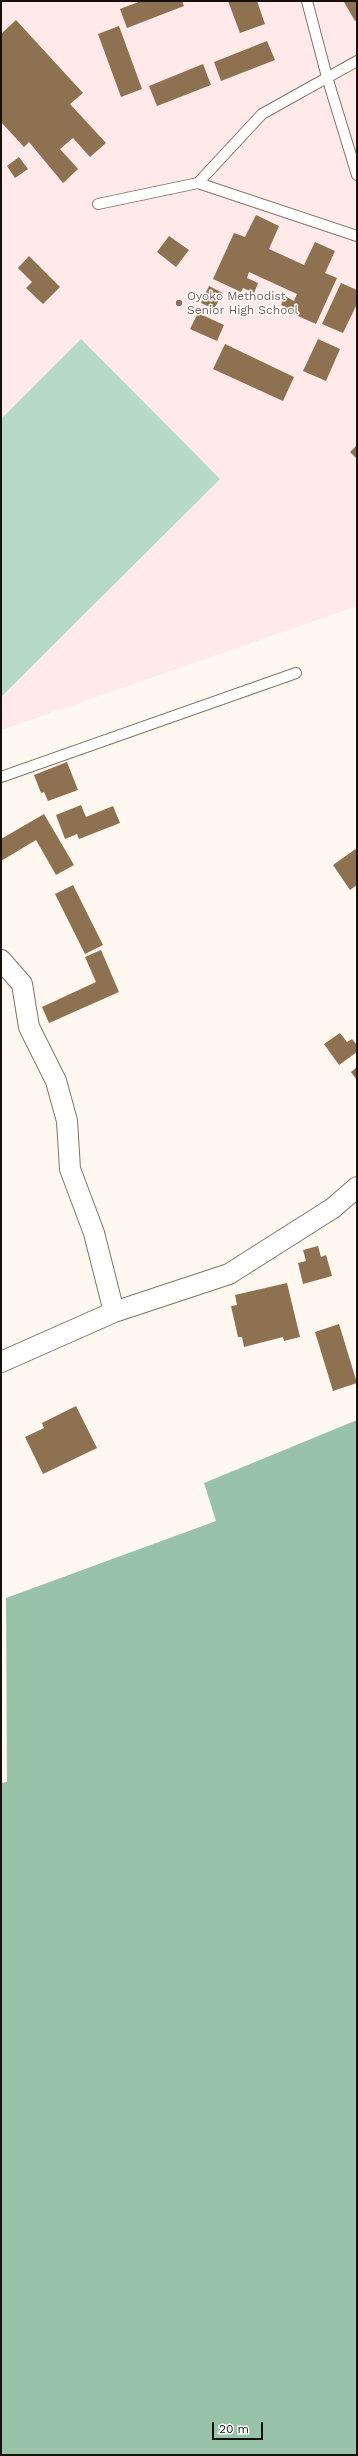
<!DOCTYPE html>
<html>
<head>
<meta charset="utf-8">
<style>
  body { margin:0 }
  #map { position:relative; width:358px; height:2456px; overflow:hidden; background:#fef8f1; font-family:"Work Sans",sans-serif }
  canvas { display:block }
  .frame { position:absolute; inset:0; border:2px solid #16110c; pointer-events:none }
  .scale { position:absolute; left:212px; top:2422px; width:51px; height:18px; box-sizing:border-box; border:2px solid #16110c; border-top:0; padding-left:5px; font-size:12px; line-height:14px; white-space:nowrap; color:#16110c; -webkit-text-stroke:3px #fff; paint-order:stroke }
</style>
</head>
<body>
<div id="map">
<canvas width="358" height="2456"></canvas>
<div class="frame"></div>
<div class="scale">20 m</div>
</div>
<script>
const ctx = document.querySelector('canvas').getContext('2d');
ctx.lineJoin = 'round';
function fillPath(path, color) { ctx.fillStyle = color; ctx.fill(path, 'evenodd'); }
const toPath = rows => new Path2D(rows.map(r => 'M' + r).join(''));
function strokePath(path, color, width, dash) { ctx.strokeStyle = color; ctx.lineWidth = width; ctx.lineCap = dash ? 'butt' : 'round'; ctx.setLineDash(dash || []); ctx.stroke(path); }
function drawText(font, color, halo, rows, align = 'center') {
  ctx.font = font + ' "Work Sans",sans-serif'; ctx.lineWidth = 3; ctx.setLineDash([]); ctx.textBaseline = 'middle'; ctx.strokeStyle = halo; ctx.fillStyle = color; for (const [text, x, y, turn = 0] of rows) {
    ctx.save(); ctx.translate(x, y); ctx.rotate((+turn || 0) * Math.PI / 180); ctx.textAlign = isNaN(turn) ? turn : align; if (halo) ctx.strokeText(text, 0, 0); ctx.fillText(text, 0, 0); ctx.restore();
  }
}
fillPath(toPath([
  [1,1,357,1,357,606,1,730]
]), '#ffe9e9');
fillPath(toPath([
  [81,339,220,479,1,697,1,419]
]), '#b6dac3');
fillPath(toPath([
  [357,1420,357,2455,1,2455,1,1783,7,1782,6,1598,216,1521,204,1483]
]), '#99c3a9');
fillPath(toPath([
  [141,1,182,1,184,6,127,28,120,9],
  [228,1,257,1,265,24,240,33],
  [346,1,357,1,357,20,355,21,344,2],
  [16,20,83,93,70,104,106,143,90,157,73,138,60,149,78,169,63,183,29,142,24,147,1,122,1,34],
  [119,26,142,89,121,97,98,34],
  [267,41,275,60,221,81,214,62],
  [203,64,211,85,157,106,149,86],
  [19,157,28,169,15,178,7,166],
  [256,215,279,226,269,249,304,265,315,242,335,251,325,273,337,278,316,324,289,312,290,309,281,305,285,296,294,301,297,294,249,272,247,278,258,283,254,293,243,288,241,292,213,279,234,233,245,237],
  [169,236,189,250,176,267,157,252],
  [29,256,60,287,43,304,26,288,32,282,18,268],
  [341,283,357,290,357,304,343,333,322,324],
  [209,286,223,293,214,309,201,303],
  [198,313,224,325,217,341,190,329],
  [318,339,340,349,326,381,303,371],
  [225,344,294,377,283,401,213,369],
  [357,445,357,459,350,452],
  [67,762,78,790,48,801,44,792,41,793,34,775],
  [81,805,86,817,113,806,120,823,79,839,77,834,65,839,56,815],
  [44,814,74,865,56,875,36,840,1,861,1,839],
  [357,848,357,885,350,890,333,865],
  [73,885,103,945,85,954,55,894],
  [101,950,119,992,49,1023,42,1007,96,982,85,957],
  [340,1033,347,1042,352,1039,357,1045,357,1052,339,1065,324,1044],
  [357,1067,357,1080,351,1072],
  [318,1246,321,1257,326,1255,332,1276,303,1284,298,1263,306,1261,303,1250],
  [287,1283,300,1337,284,1341,283,1337,244,1347,242,1337,238,1337,231,1306,237,1305,235,1295],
  [339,1324,357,1383,333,1391,315,1332],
  [76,1406,97,1448,43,1474,25,1437,44,1428,42,1423]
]), '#8d7150');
const lane = toPath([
  [307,1,327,77,357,175],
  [198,183,357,236],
  [98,204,198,183,262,114,357,61],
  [1,777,296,673]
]);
const street = toPath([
  [1,960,22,984,29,1027,56,1081,67,1121,70,1169,94,1233,114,1312],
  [1,1362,114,1312,229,1274,333,1208,357,1187]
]);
strokePath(lane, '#827566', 12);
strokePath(street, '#827566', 22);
strokePath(lane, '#fff', 10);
strokePath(street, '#fff', 20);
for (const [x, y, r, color] of [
  [179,303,4,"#8d6e63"]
]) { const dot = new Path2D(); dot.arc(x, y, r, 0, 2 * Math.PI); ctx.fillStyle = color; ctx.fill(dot); strokePath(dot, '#fff', 1.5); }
drawText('12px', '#785e54', '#fff', [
  ["Oyoko Methodist",187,296],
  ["Senior High School",187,310]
], 'left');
</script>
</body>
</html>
